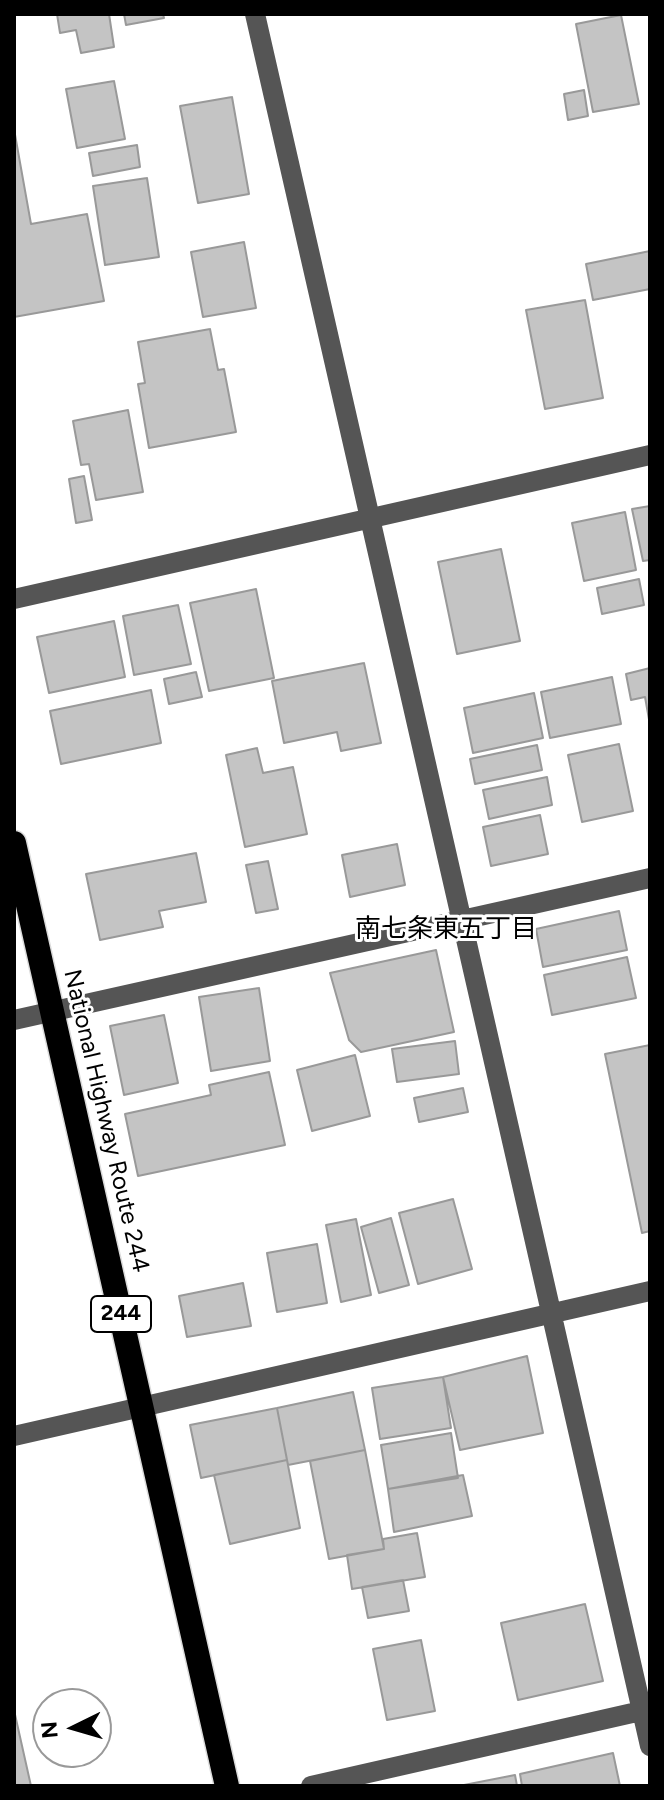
<!DOCTYPE html>
<html>
<head>
<meta charset="utf-8">
<style>
  body { margin:0 }
  #map { position:relative; width:664px; height:1800px; overflow:hidden; background:#fff; font-family:Figtree,sans-serif }
  canvas { display:block }
  .frame { position:absolute; inset:0; border:16px solid #000; pointer-events:none }
  .north { position:absolute; left:32px; top:1688px; width:80px; height:80px; box-sizing:border-box; background:#fff; border:2px solid #999; border-radius:50%; rotate:265deg; font-size:22px; font-weight:700; line-height:32px; text-align:center; color:#000 }
  .north::after { content:''; display:block; margin:auto; width:28px; height:36px; background:#000; clip-path:polygon(50% 0,100% 100%,50% 72%,0 100%) }
</style>
</head>
<body>
<div id="map">
<canvas width="664" height="1800"></canvas>
<div class="frame"></div>
<div class="north">N</div>
</div>
<script>
const ctx = document.querySelector('canvas').getContext('2d');
ctx.lineJoin = 'round';
function fillPath(path, color) { ctx.fillStyle = color; ctx.fill(path, 'evenodd'); }
const toPath = rows => new Path2D(rows.map(r => 'M' + r).join(''));
function strokePath(path, color, width, dash) { ctx.strokeStyle = color; ctx.lineWidth = width; ctx.lineCap = dash ? 'butt' : 'round'; ctx.setLineDash(dash || []); ctx.stroke(path); }
function drawText(font, color, halo, rows, align = 'center') {
  ctx.font = font + ' Figtree,"Noto Sans JP",sans-serif'; ctx.lineWidth = 6; ctx.setLineDash([]); ctx.textBaseline = 'middle'; ctx.strokeStyle = halo; ctx.fillStyle = color; for (const [text, x, y, turn = 0] of rows) {
    ctx.save(); ctx.translate(x, y); ctx.rotate((+turn || 0) * Math.PI / 180); ctx.textAlign = isNaN(turn) ? turn : align; if (halo) ctx.strokeText(text, 0, 0); ctx.fillText(text, 0, 0); ctx.restore();
  }
}
const building = toPath([
  [57,14,109,14,114,47,81,53,76,30,60,33,57,14],
  [124,14,163,14,164,18,126,25,124,14],
  [621,15,639,104,593,112,576,24,621,15],
  [114,81,125,139,77,148,66,89,114,81],
  [584,90,588,116,568,120,564,94,584,90],
  [232,97,249,194,198,203,180,106,232,97],
  [14,129,31,224,87,214,104,301,14,317,14,129],
  [137,145,140,167,93,176,89,153,137,145],
  [147,178,159,257,105,265,93,186,147,178],
  [244,242,256,308,203,317,191,252,244,242],
  [650,251,650,289,593,300,586,264,650,251],
  [585,300,603,398,545,409,526,310,585,300],
  [210,329,218,370,224,369,236,432,149,448,138,384,145,383,138,342,210,329],
  [128,410,143,492,96,500,89,464,81,465,73,421,128,410],
  [84,476,92,520,76,523,69,479,84,476],
  [650,506,650,560,643,561,632,509,650,506],
  [625,512,636,570,584,581,572,523,625,512],
  [501,549,520,641,457,654,438,562,501,549],
  [639,579,644,605,602,614,597,588,639,579],
  [256,589,274,678,209,691,190,603,256,589],
  [178,605,191,664,134,675,123,616,178,605],
  [114,621,125,677,49,693,37,637,114,621],
  [364,663,381,743,341,751,337,732,284,743,272,681,364,663],
  [650,668,650,725,645,697,631,700,626,674,650,668],
  [196,672,202,697,169,704,164,679,196,672],
  [612,677,621,724,550,738,541,692,612,677],
  [151,690,161,743,61,764,50,711,151,690],
  [534,693,543,738,473,753,464,708,534,693],
  [619,744,633,811,582,822,568,755,619,744],
  [537,745,542,770,475,784,470,759,537,745],
  [257,748,263,773,293,767,307,834,245,847,226,755,257,748],
  [547,777,552,805,489,819,483,790,547,777],
  [540,815,548,854,491,866,483,827,540,815],
  [397,844,405,885,350,897,342,855,397,844],
  [196,853,206,902,159,911,163,927,100,940,86,874,196,853],
  [268,861,278,909,256,913,246,865,268,861],
  [619,911,627,950,543,967,536,929,619,911],
  [436,950,454,1032,361,1052,349,1040,330,973,436,950],
  [627,957,636,998,552,1015,544,975,627,957],
  [259,988,270,1061,211,1071,199,997,259,988],
  [164,1015,178,1083,124,1095,110,1026,164,1015],
  [455,1041,459,1074,397,1082,392,1049,455,1041],
  [650,1045,650,1231,642,1233,605,1054,650,1045],
  [355,1055,370,1116,312,1131,297,1070,355,1055],
  [269,1072,285,1145,138,1176,125,1114,211,1095,209,1085,269,1072],
  [463,1088,468,1112,419,1122,414,1098,463,1088],
  [453,1199,472,1269,418,1284,399,1213,453,1199],
  [391,1218,409,1285,379,1293,361,1227,391,1218],
  [356,1219,371,1295,341,1302,326,1225,356,1219],
  [317,1244,327,1303,277,1312,267,1253,317,1244],
  [243,1283,251,1326,187,1337,179,1296,243,1283],
  [527,1356,543,1433,460,1450,443,1377,527,1356],
  [443,1377,451,1428,380,1439,372,1388,443,1377],
  [353,1392,365,1450,288,1465,277,1408,353,1392],
  [277,1408,287,1460,201,1478,190,1425,277,1408],
  [451,1433,458,1478,388,1489,381,1445,451,1433],
  [365,1450,384,1549,329,1559,310,1461,365,1450],
  [287,1460,300,1528,230,1544,214,1475,287,1460],
  [463,1475,472,1516,394,1532,388,1489,463,1475],
  [417,1533,425,1577,352,1589,347,1555,384,1549,383,1539,417,1533],
  [403,1580,409,1611,368,1618,362,1587,403,1580],
  [585,1604,603,1681,518,1700,501,1623,585,1604],
  [421,1640,435,1711,387,1720,373,1649,421,1640],
  [14,1710,31,1786,14,1786,14,1710],
  [613,1753,620,1786,522,1786,520,1774,613,1753],
  [515,1775,517,1786,464,1786,464,1785,515,1775]
]);
fillPath(building, '#c4c4c4');
strokePath(building, '#999', 2);
const highway = toPath([
  [14,843,227,1786]
]);
strokePath(highway, '#dbdbdb', 27);
strokePath(toPath([
  [255,14,650,1746],
  [14,599,650,455],
  [14,1020,650,878],
  [14,1436,650,1291],
  [311,1786,650,1709]
]), '#555', 20);
strokePath(highway, '#000', 24);
for (const [x, y, w] of [
  [121,1314,60]
]) { const box = new Path2D(); box.roundRect(x - w / 2, y - 18, w, 36, 6); ctx.fillStyle = '#fff'; ctx.fill(box); strokePath(box, '#000', 2); }
drawText('bold 22px', '#000', null, [
  ["244",121,1314]
]);
drawText('24px', '#000', '#fff', [
  ["National Highway Route 244",106,1121,77]
]);
drawText('26px', '#000', '#fff', [
  ["南七条東五丁目",446,929]
]);
</script>
</body>
</html>
